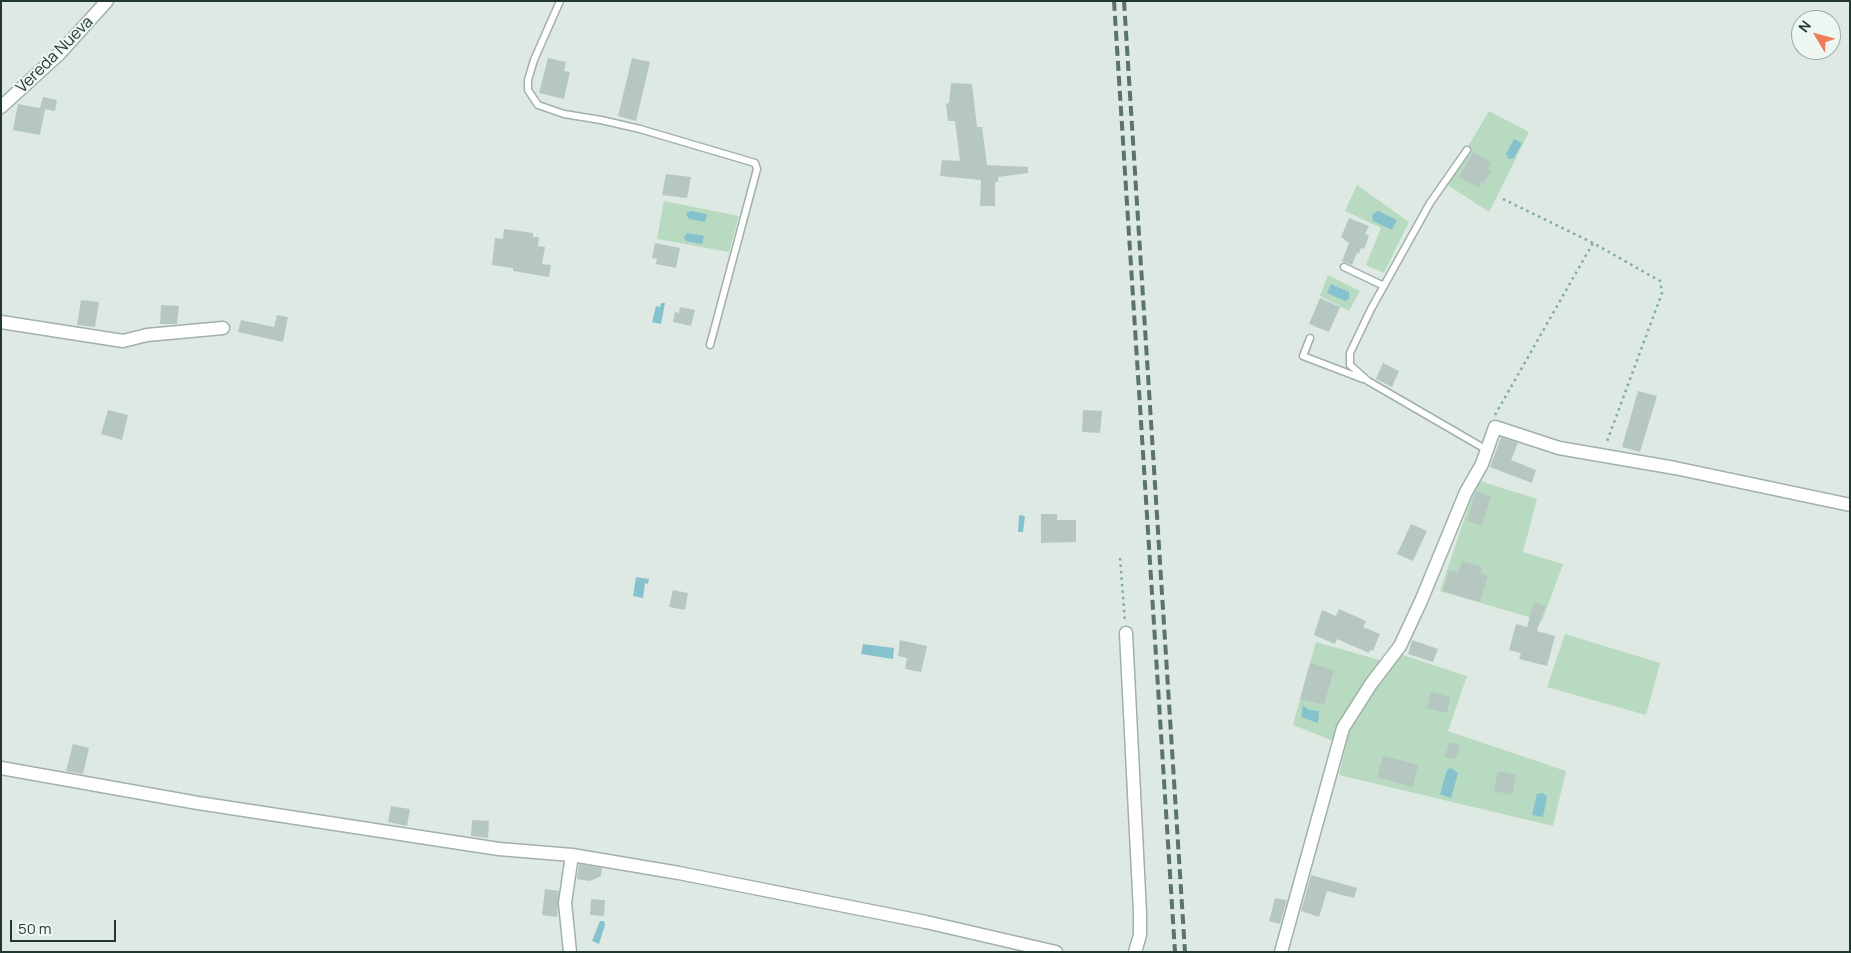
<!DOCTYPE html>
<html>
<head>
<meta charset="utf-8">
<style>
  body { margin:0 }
  #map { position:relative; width:1851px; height:953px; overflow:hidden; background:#dee9e4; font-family:Manrope,sans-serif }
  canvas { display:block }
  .frame { position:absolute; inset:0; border:2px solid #203831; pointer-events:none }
  .north { position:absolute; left:1791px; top:10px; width:50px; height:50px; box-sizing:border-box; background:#eef6f2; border:1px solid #9caaa5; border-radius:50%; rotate:307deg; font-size:14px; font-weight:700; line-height:20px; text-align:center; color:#203831 }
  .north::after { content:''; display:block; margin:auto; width:18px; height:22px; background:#ee7d57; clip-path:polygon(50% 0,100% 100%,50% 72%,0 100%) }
  .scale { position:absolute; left:10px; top:920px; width:106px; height:22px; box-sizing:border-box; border:2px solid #203831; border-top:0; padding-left:6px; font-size:15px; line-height:18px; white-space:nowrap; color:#203831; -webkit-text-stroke:4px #eef6f2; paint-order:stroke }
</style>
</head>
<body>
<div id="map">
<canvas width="1851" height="953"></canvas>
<div class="frame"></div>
<div class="north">N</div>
<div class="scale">50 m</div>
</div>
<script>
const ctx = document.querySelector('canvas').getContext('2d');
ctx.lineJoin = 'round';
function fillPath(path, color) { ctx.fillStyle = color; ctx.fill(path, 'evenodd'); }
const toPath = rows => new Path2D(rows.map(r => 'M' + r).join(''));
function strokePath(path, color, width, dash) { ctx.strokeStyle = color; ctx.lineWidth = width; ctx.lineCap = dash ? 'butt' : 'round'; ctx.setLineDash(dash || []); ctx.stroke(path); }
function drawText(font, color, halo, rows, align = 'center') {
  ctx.font = font + ' Manrope,sans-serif'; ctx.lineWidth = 4; ctx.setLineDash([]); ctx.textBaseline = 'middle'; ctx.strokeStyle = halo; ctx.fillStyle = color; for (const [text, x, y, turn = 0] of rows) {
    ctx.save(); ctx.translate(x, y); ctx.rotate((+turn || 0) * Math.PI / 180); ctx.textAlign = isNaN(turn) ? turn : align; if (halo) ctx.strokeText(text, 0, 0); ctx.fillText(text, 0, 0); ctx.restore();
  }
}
fillPath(toPath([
  [1489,111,1529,132,1489,212,1446,184],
  [1357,185,1409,222,1384,273,1366,265,1381,228,1345,211],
  [664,201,739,216,729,252,657,239],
  [1328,275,1360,291,1349,311,1320,296],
  [1480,481,1537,499,1523,552,1563,564,1542,621,1440,591,1474,490],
  [1565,634,1660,663,1646,715,1547,687],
  [1316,642,1383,661,1387,650,1467,676,1448,731,1566,771,1553,826,1339,775,1346,746,1293,725]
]), '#b7dac0');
fillPath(toPath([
  [1514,139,1522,143,1514,158,1509,159,1506,154],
  [690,211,707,214,705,222,689,219,686,214],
  [1378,211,1397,220,1392,230,1373,221,1372,215],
  [687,233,704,236,702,244,686,241,684,237],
  [1331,284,1349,292,1349,299,1345,301,1327,293],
  [661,303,665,303,661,324,652,322,656,306,660,307],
  [1019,515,1025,516,1023,532,1018,532],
  [636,577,649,579,648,584,645,583,643,598,633,596],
  [863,644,894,648,893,659,861,654],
  [1303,705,1309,710,1319,711,1318,723,1301,717],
  [1451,768,1458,773,1451,798,1440,794,1447,770],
  [1543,793,1547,797,1543,817,1532,815,1537,794],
  [600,921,604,921,605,925,599,944,592,941]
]), '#86c2cd');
fillPath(toPath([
  [548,58,566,62,564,71,570,72,564,99,539,93],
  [632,58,650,62,636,121,618,116],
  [951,83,972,84,977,127,982,127,987,165,1028,167,1028,173,998,177,998,182,995,182,995,206,980,206,981,180,940,176,942,160,960,161,955,121,948,121,946,104,949,103],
  [43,97,57,100,55,111,40,108],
  [18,104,45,109,40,135,13,130],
  [1473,152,1491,162,1487,169,1491,171,1484,183,1481,182,1479,188,1459,177],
  [666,174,691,177,687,198,662,195],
  [1349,218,1369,226,1365,234,1369,236,1364,249,1361,248,1359,254,1357,253,1352,265,1342,261,1349,243,1341,237],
  [504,229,533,233,533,237,539,237,538,246,545,247,542,264,551,265,549,277,513,271,513,268,492,265,495,238,503,239],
  [655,243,680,248,676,268,656,264,657,259,652,258],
  [1320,298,1340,307,1329,332,1309,324],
  [81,300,99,302,95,327,77,325],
  [161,305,179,306,177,324,160,324],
  [680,307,695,310,691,326,673,322,675,312,679,313],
  [277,315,288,317,283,342,238,332,241,320,274,327],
  [1383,363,1399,371,1392,387,1376,379],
  [1638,391,1657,396,1640,452,1622,447],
  [108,410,128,415,122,440,101,434],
  [1083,410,1102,411,1100,433,1082,432],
  [1501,437,1518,443,1511,460,1536,470,1532,483,1490,467],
  [1476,491,1491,496,1482,525,1467,521],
  [1041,514,1057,514,1057,520,1076,520,1076,542,1041,543],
  [1411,524,1427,531,1413,561,1397,554],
  [1462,561,1482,567,1480,573,1488,576,1480,602,1443,591,1449,570,1458,573],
  [673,590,688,593,685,610,669,607],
  [1534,602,1545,606,1537,631,1555,636,1547,666,1519,659,1521,653,1509,650,1516,624,1527,627],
  [1339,609,1366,621,1363,627,1380,634,1373,651,1370,650,1369,653,1337,639,1335,644,1314,635,1322,610,1336,616],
  [900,640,927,646,921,672,905,669,907,658,898,656],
  [1412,640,1438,649,1433,662,1408,654],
  [1310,663,1334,670,1324,705,1300,699],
  [1431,692,1450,697,1447,713,1427,708],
  [1449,742,1460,745,1456,759,1445,757],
  [73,744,89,748,83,774,66,771],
  [1383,756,1418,765,1413,787,1377,777],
  [1498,771,1516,775,1512,795,1494,791],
  [391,806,410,809,407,826,388,822],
  [472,820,489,821,488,838,471,836],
  [579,864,602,868,601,876,590,881,577,879],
  [1311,875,1357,888,1354,898,1327,891,1319,917,1301,911],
  [545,889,559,891,557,917,542,915],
  [1275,898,1287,900,1280,924,1269,921],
  [591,899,605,900,604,916,590,915]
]), '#b6c6c0');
const lane = toPath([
  [560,1,534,60,528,80,528,90,538,105,564,114,601,120,640,129,755,163,757,169,710,345],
  [1467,150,1430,203,1371,309,1350,353,1350,365,1368,381,1487,450],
  [1344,267,1384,286],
  [1310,338,1303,356,1363,379]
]);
const street = toPath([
  [1,107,59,54,107,1],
  [1,322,123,341,147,335,223,328],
  [1126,633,1140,913,1140,935,1135,952],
  [1,768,198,803,499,849,572,855,565,903,570,952],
  [572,855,679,873,926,922,1056,952],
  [1281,952,1343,728,1371,684,1400,646,1421,601,1466,492,1482,464,1495,427,1559,448,1675,468,1850,505]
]);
strokePath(lane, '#a1b0ab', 9);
strokePath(street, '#a1b0ab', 15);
strokePath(toPath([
  [1503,199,1593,243,1660,281,1662,293,1606,444],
  [1495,415,1593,243],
  [1120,558,1125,622]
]), '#7fac9e', 2.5, [2.5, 4]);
strokePath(lane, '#fff', 6);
strokePath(street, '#fff', 12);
strokePath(toPath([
  [1114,1,1175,952],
  [1124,1,1185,952]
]), '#5a746d', 4, [10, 5]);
drawText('16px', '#203831', '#eef6f2', [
  ["Vereda Nueva",55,55,-45]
]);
</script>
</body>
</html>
